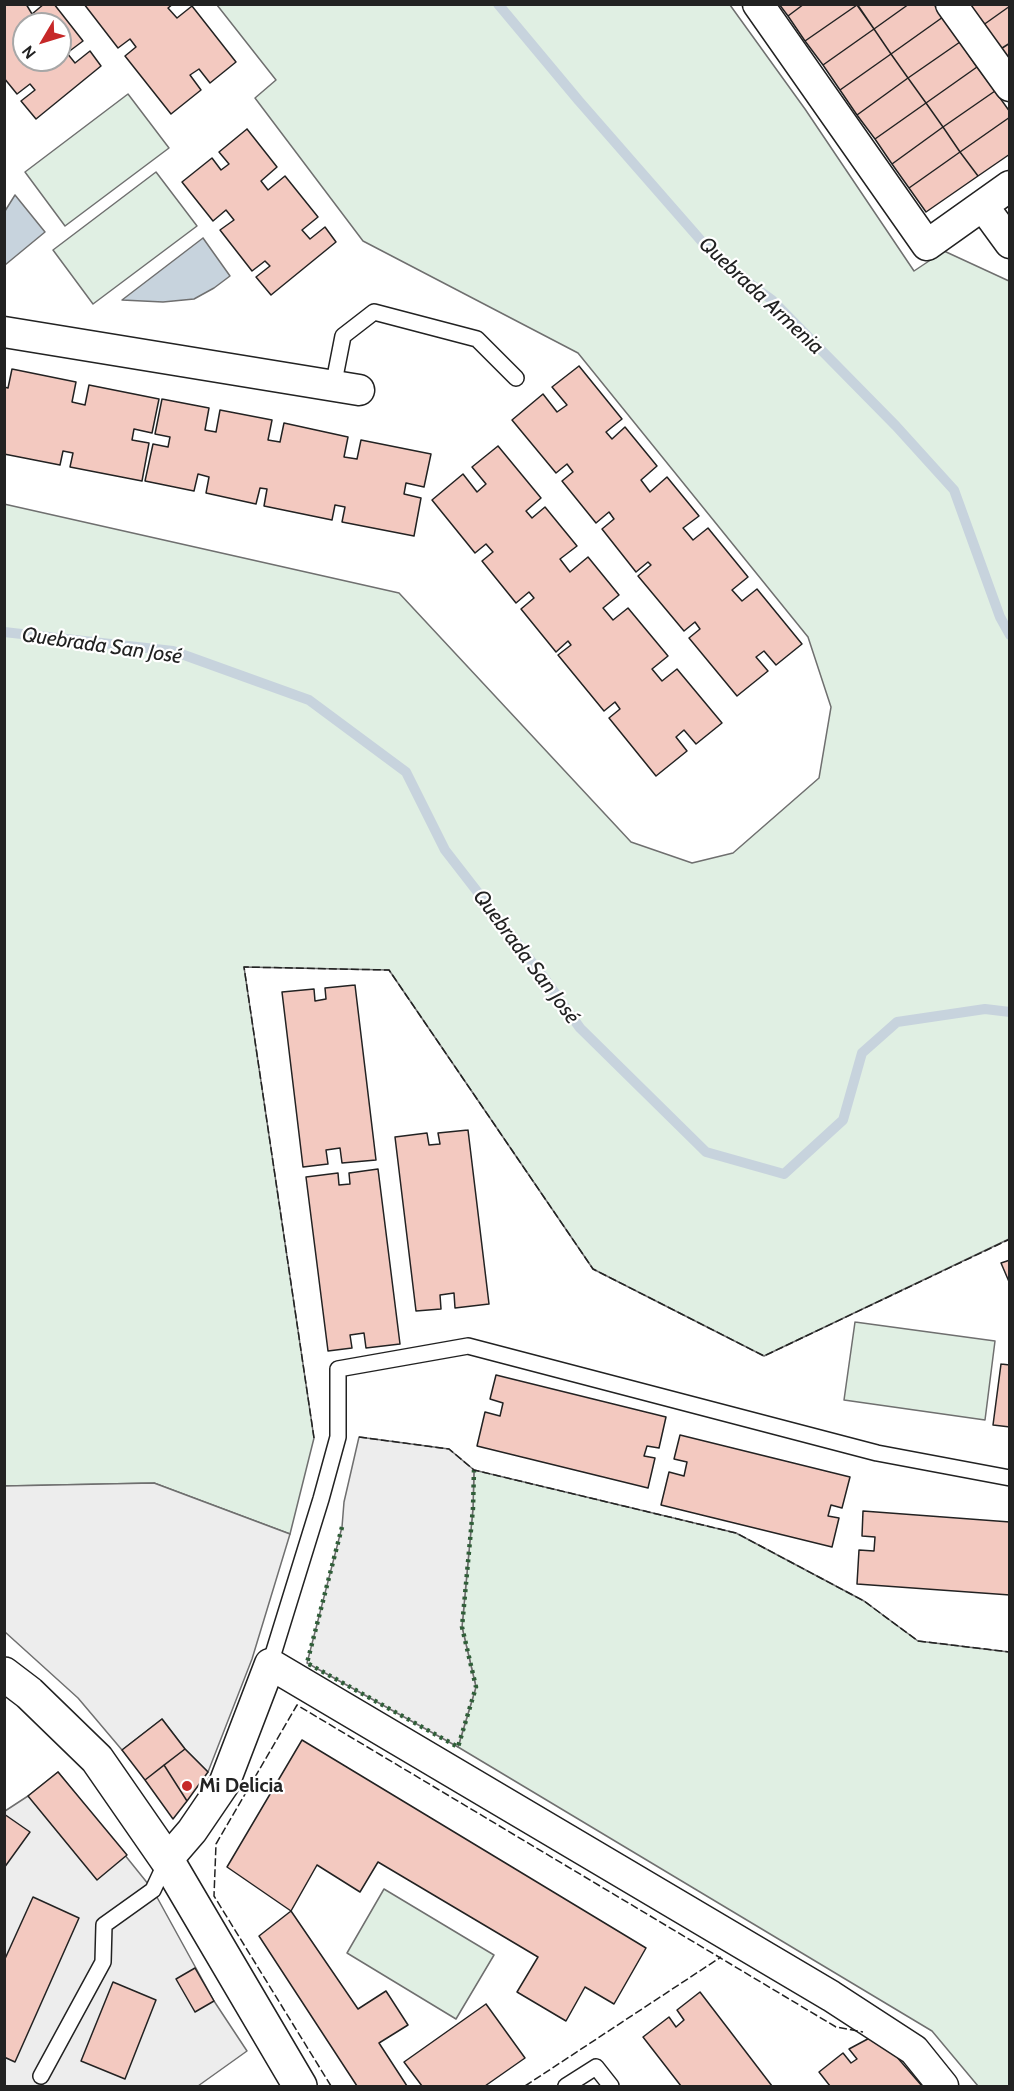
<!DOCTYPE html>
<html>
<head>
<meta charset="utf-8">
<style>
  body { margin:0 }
  #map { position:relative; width:1014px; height:2091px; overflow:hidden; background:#fff; font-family:Cabin,sans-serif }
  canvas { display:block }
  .frame { position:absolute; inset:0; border:6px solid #222; pointer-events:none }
  .north { position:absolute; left:12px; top:12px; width:60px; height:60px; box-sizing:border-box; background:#fff; border:2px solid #a7a7a7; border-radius:50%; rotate:232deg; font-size:16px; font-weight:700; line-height:24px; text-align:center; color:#222 }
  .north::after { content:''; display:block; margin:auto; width:21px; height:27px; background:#c62828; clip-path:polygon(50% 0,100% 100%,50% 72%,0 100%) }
</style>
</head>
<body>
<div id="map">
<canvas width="1014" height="2091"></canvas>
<div class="frame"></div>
<div class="north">N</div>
</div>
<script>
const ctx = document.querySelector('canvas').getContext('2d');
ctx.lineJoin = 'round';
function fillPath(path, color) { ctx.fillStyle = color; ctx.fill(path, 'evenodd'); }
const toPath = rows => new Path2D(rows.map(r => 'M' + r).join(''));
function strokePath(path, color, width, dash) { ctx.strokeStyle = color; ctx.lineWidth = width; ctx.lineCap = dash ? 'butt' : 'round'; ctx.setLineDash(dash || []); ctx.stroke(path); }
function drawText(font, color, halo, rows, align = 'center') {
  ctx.font = font + ' Cabin,sans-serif'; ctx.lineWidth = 4.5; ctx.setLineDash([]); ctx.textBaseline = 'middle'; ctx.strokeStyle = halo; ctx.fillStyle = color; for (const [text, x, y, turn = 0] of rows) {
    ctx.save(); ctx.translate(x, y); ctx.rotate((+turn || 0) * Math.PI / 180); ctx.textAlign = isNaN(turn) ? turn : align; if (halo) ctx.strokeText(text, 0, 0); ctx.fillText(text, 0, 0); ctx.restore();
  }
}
const green = toPath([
  [217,5,730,5,805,109,914,271,944,251,1009,281,1009,1239,764,1356,593,1269,389,970,244,967,314,1438,290,1534,154,1483,5,1486,4,504,399,593,631,842,692,863,733,853,819,778,831,707,808,637,578,353,363,241,255,98,276,80,217,5],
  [128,94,169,148,65,226,25,172,128,94],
  [156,172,197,226,93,304,53,250,156,172],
  [855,1322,995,1341,985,1420,844,1400,855,1322],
  [474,1470,736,1533,864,1601,918,1641,1009,1652,1009,2086,978,2086,932,2031,458,1747,476,1687,462,1627,473,1508,474,1470],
  [384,1889,494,1955,456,2019,347,1953,384,1889]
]);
fillPath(green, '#e0efe3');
strokePath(green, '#6f6f6f', 1.5);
const parking = toPath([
  [359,1437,449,1449,474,1470,473,1508,462,1627,476,1687,458,1747,307,1663,342,1527,344,1502,359,1437],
  [154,1483,290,1534,252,1659,208,1772,185,1749,162,1719,122,1750,78,1698,5,1632,4,1486,154,1483],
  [58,1772,153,1890,214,2001,247,2051,198,2086,5,2086,5,1811,28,1796,58,1772]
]);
fillPath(parking, '#ededed');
strokePath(parking, '#6f6f6f', 1.5);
const water = toPath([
  [15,195,45,232,5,265,5,211,15,195],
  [203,238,230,276,214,288,194,299,163,302,122,300,203,238]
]);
fillPath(water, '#c7d3dd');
strokePath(water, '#6f6f6f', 1.5);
strokePath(toPath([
  [498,4,579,101,718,260,772,300,896,426,954,490,1000,617,1010,635],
  [4,632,173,651,309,700,406,772,445,850,542,975,580,1028,706,1152,784,1174,843,1120,862,1053,897,1022,985,1009,1010,1012]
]), '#c7d3dd', 10);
const building = toPath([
  [4,4,26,4,32,14,44,4,54,4,83,41,67,53,75,63,90,51,101,66,36,119,21,101,35,90,30,84,17,94,4,78,4,4],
  [24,24,60,24,60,60,24,60,24,24],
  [84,4,173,4,168,8,177,18,192,6,236,62,210,83,199,69,190,75,201,90,171,114,125,56,136,47,130,39,118,48,84,4],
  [779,4,804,4,788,16,779,4],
  [804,4,856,4,857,5,805,41,788,16,804,4],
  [857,4,909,4,874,29,857,4],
  [909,4,934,4,943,17,891,54,874,29,909,4],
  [962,4,1010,4,1010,6,979,28,962,4],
  [857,5,874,29,823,65,805,41,857,5],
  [1010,6,1010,43,996,52,979,28,1010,6],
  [943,17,960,42,908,78,891,54,943,17],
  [874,29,891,54,840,90,823,65,874,29],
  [960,42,977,67,926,103,908,78,960,42],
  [1010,43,1010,72,996,52,1010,43],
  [891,54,908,78,857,115,840,90,891,54],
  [977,67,995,91,943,127,926,103,977,67],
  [908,78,926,103,875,139,857,115,908,78],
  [995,91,1010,112,1010,117,960,152,943,127,995,91],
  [926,103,943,127,892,164,875,139,926,103],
  [1010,117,1010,154,978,176,960,152,1010,117],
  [943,127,960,152,909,188,892,164,943,127],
  [247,129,277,167,261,181,268,190,285,176,318,217,302,230,310,239,325,227,336,242,271,295,256,277,270,266,265,261,252,271,220,230,234,220,226,210,213,221,182,182,212,158,221,170,229,164,219,152,247,129],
  [960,152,978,176,926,212,909,188,960,152],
  [579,366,622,419,606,432,612,439,625,427,657,466,641,480,650,492,667,477,699,516,683,528,693,540,708,528,748,577,732,590,742,601,757,589,802,644,776,665,764,651,756,657,768,671,737,696,689,638,700,629,695,622,684,631,638,576,651,565,648,562,636,572,602,529,614,519,609,512,596,523,562,481,573,472,567,464,556,473,512,420,543,394,557,412,567,405,552,387,579,366],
  [12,369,76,382,72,402,85,405,89,385,159,399,152,433,134,429,132,440,149,443,142,481,70,467,73,453,63,451,60,465,4,454,4,387,8,388,12,369],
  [162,399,209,408,205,430,216,432,220,410,272,420,268,440,280,442,284,423,348,437,344,457,357,459,361,440,431,454,424,487,406,483,404,494,421,498,414,536,342,522,345,507,335,505,332,520,264,506,267,489,260,488,256,504,206,493,209,477,198,474,194,491,145,481,153,444,168,447,170,437,155,434,162,399],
  [498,446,541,498,526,511,532,518,545,507,577,546,560,559,570,572,588,557,619,595,603,608,613,620,628,608,668,656,652,669,662,681,677,669,722,723,696,744,684,730,676,737,687,751,656,776,609,718,620,709,615,702,604,711,558,655,571,645,568,641,556,652,521,609,534,598,529,592,516,603,482,561,493,552,486,544,475,553,432,500,463,474,477,492,486,484,472,467,498,446],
  [355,985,376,1160,342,1163,340,1148,326,1150,328,1164,303,1167,282,992,314,989,315,1001,326,999,325,988,355,985],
  [468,1130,489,1304,455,1308,454,1293,440,1295,441,1309,416,1311,395,1137,427,1133,429,1145,440,1144,438,1133,468,1130],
  [378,1169,400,1344,366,1348,364,1333,350,1335,352,1348,328,1351,306,1177,338,1173,339,1185,350,1184,349,1173,378,1169],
  [1010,1260,1010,1284,1001,1263,1010,1260],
  [1001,1364,1010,1365,1010,1427,993,1425,1001,1364],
  [496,1375,666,1417,659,1448,647,1446,644,1456,655,1458,648,1488,477,1446,485,1412,500,1416,503,1403,490,1399,496,1375],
  [680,1435,850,1477,842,1508,831,1505,828,1516,839,1518,832,1547,661,1505,669,1472,684,1476,687,1462,674,1459,680,1435],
  [863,1511,1010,1522,1010,1595,857,1584,859,1550,874,1551,875,1537,862,1536,863,1511],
  [162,1719,185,1749,145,1780,122,1750,162,1719],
  [302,1740,646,1948,614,2004,585,1987,566,2021,517,1992,538,1957,378,1862,360,1892,317,1865,291,1911,227,1867,302,1740],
  [185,1749,208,1772,187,1801,164,1765,185,1749],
  [164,1765,187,1801,173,1819,145,1780,164,1765],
  [58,1772,127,1855,97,1880,28,1796,58,1772],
  [4,1814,30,1832,4,1868,4,1814],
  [33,1897,79,1918,15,2062,4,2057,4,1961,33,1897],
  [291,1911,358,2009,386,1991,408,2025,379,2043,407,2086,357,2086,259,1936,291,1911],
  [195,1968,214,2001,195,2012,176,1979,195,1968],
  [113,1982,156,2000,125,2079,81,2061,113,1982],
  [700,1992,772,2086,681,2086,643,2037,669,2017,676,2027,684,2020,677,2010,700,1992],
  [486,2004,525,2058,485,2086,422,2086,404,2062,486,2004],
  [877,2034,922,2086,830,2086,819,2072,843,2053,851,2063,857,2059,849,2049,877,2034]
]);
fillPath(building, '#f3c9c0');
strokePath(building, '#222', 1.5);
const service = toPath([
  [333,387,343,336,374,312,477,339,516,378],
  [270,1664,321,1499,338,1437,338,1369,468,1346,877,1453,1010,1478],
  [41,2076,103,1962,104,1925,153,1890,167,1860],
  [566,2086,596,2067,611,2086]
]);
const minor = toPath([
  [758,4,927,245,1010,186],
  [951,4,1010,86],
  [983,206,1010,243],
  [4,332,359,390],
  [167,1860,192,1831,224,1784,270,1664,831,1996,914,2050,943,2086]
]);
const tertiary = toPath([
  [4,1674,29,1693,97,1759,167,1860,300,2086]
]);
strokePath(service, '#222', 18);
strokePath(minor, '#222', 33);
strokePath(tertiary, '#222', 36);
strokePath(service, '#fff', 15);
strokePath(minor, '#fff', 30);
strokePath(tertiary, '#fff', 33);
strokePath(toPath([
  [342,1527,307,1663,458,1747,476,1687,462,1627,473,1508,474,1470]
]), '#2f5e38', 4.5, [3, 4.5]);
strokePath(toPath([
  [359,1437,449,1449,474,1470,736,1533,864,1601,918,1641,1010,1652],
  [314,1438,244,967,389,970,593,1269,764,1356,1010,1239],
  [331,2086,214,1896,216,1844,297,1705,836,2027,863,2032],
  [525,2086,721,1957]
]), '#222', 1.5, [8, 3]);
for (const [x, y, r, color] of [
  [187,1786,6,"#c62828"]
]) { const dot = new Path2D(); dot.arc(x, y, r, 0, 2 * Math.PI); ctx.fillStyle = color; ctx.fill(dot); strokePath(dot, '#fff', 2); }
drawText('bold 20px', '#222', '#fff', [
  ["Mi Delicia",199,1786]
], 'left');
drawText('italic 21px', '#222', '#fff', [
  ["Quebrada Armenia",761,296,43],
  ["Quebrada San José",102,646,8],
  ["Quebrada San José",526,957,53]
]);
</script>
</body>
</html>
